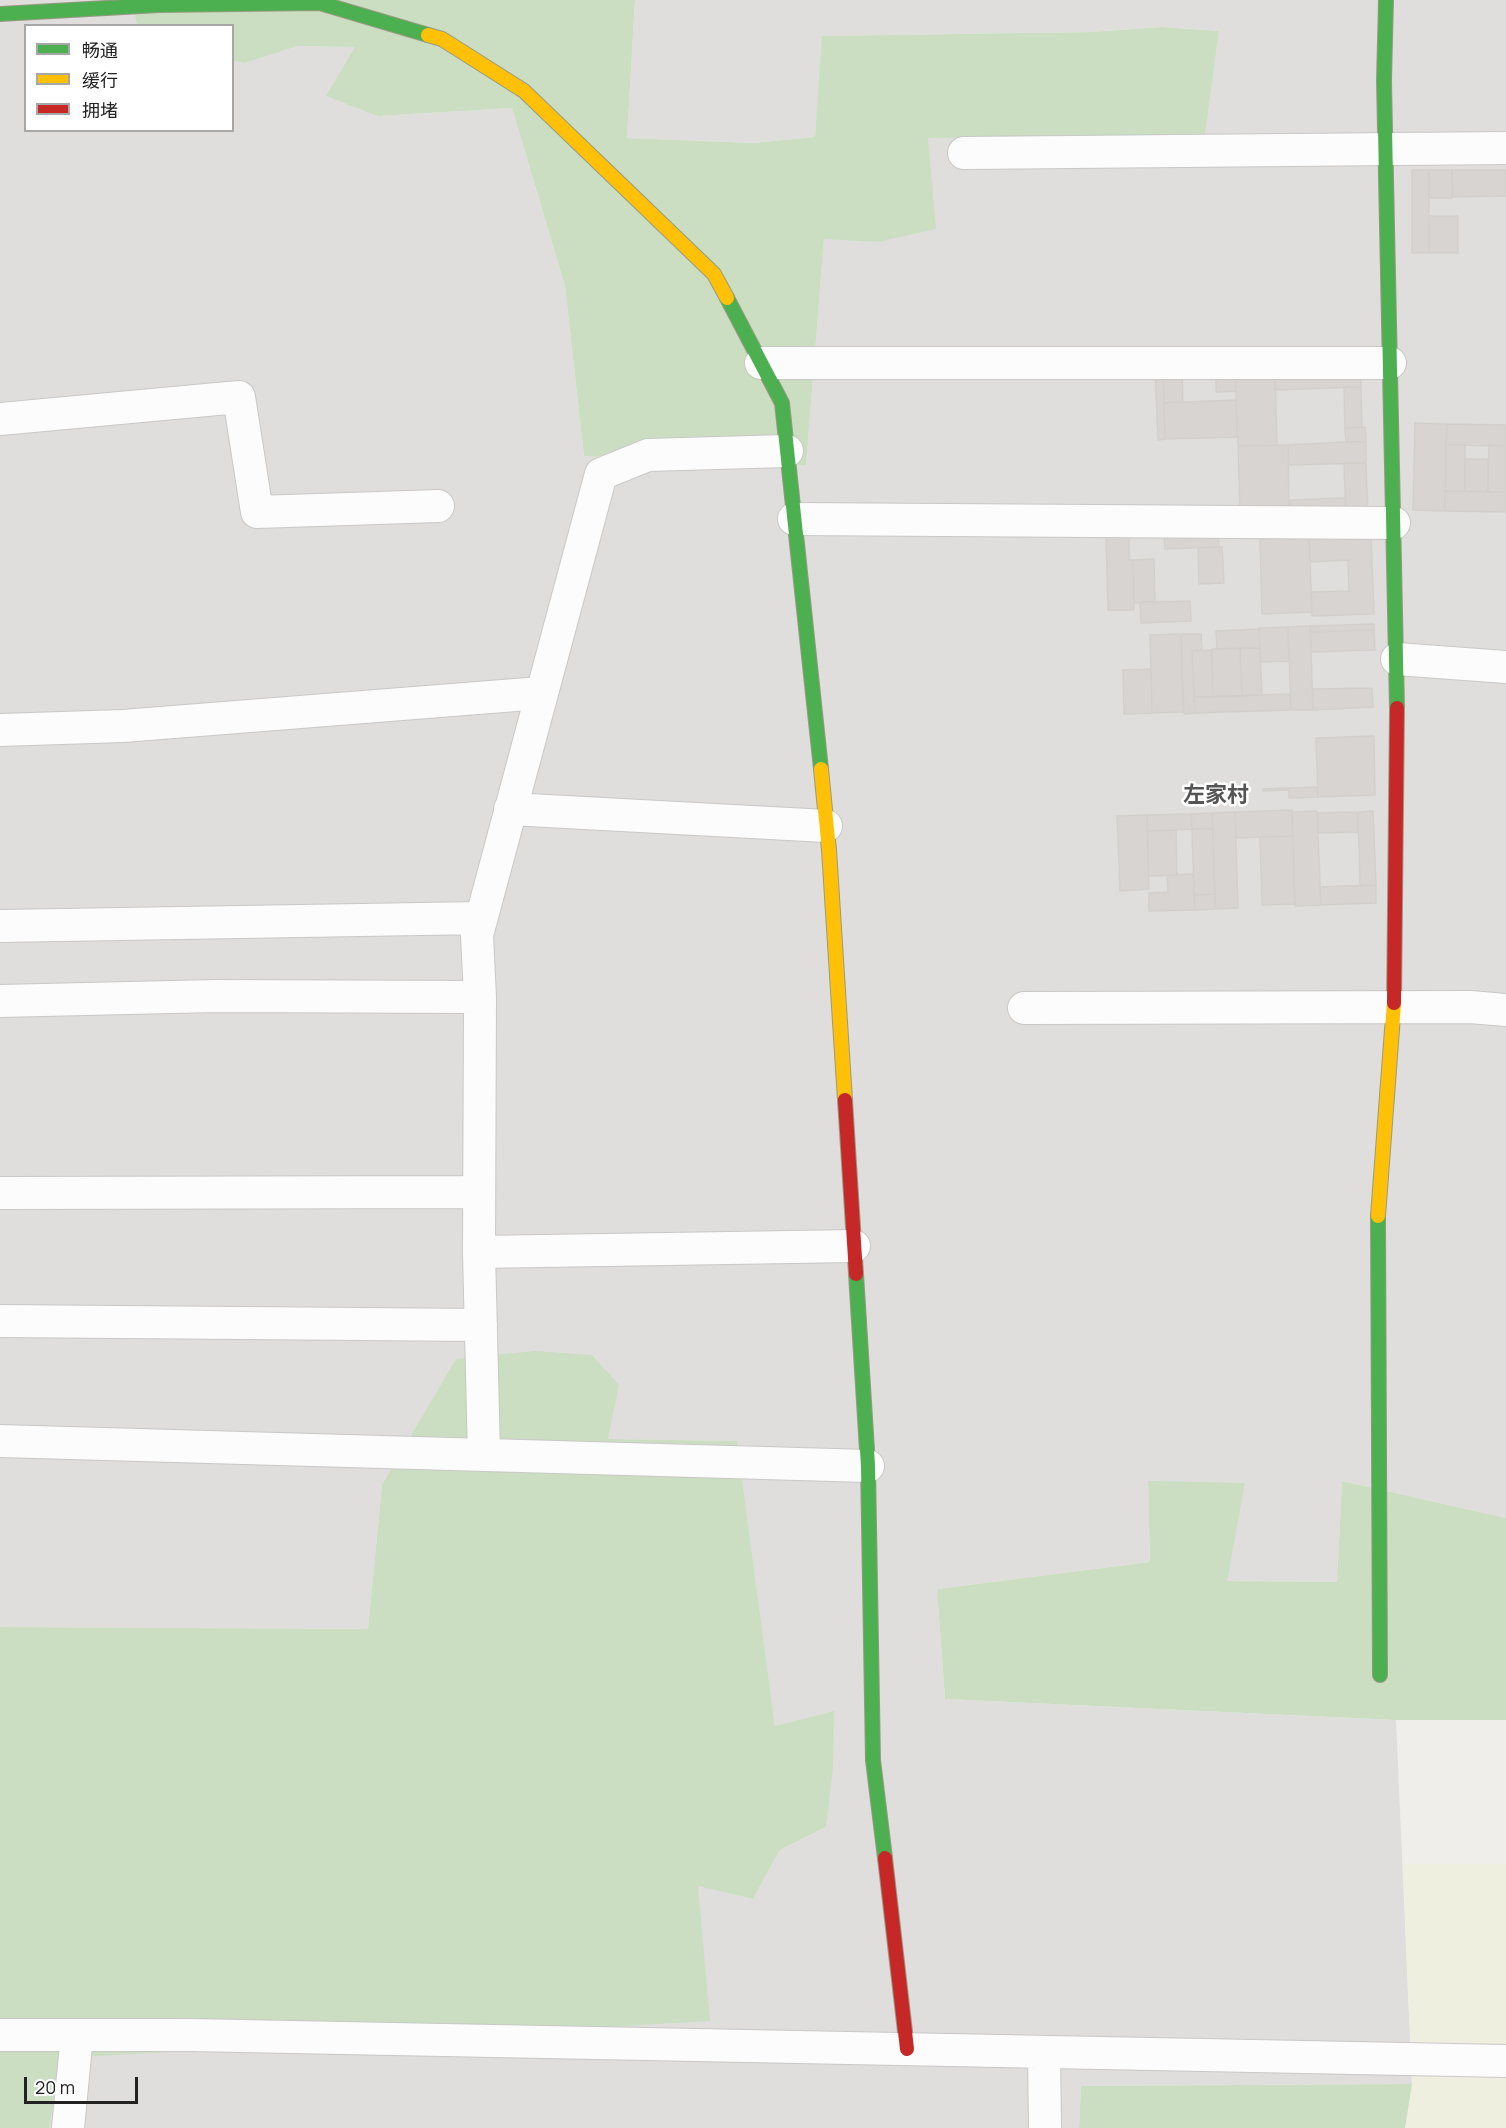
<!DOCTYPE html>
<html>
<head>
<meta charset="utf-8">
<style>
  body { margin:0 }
  #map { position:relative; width:1506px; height:2128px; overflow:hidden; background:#f0eeeb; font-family:Manrope,"Noto Sans SC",sans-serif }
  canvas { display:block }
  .legend { position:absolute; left:24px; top:24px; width:210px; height:108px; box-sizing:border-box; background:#fff; border:2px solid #a7a7a7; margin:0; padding:8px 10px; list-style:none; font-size:18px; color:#222 }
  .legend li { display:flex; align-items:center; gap:12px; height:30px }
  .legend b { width:30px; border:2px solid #a7a7a7 }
  .scale { position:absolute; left:24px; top:2077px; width:114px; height:27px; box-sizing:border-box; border:3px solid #222; border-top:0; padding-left:8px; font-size:18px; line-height:21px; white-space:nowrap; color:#222; -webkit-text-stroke:4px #fff; paint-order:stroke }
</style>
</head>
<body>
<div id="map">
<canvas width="1506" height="2128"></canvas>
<ul class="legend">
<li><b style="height:8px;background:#4caf50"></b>畅通</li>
<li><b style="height:8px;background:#ffc107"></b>缓行</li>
<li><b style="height:8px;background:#c62828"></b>拥堵</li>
</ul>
<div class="scale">20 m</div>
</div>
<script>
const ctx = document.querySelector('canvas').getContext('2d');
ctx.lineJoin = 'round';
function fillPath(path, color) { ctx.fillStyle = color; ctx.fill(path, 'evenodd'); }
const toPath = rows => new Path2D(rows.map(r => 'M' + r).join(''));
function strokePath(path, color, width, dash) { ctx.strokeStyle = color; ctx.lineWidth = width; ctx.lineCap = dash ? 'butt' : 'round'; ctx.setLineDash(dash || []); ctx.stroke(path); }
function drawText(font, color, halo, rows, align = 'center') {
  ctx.font = font + ' Manrope,"Noto Sans SC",sans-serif'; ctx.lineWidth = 5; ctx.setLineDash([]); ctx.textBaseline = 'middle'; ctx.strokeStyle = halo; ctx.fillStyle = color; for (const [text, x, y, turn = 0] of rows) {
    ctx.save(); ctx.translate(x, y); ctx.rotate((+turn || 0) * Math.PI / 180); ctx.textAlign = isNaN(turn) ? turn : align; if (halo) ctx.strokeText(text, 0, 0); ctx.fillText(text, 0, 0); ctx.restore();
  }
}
fillPath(toPath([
  [0,0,131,0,137,25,26,26,26,130,232,130,233,61,245,63,298,46,356,47,377,116,512,108,565,286,584,456,806,464,824,238,879,242,928,138,1205,136,1219,31,1162,27,1092,32,823,36,815,137,753,143,627,138,635,0,1506,0,1506,1518,1342,1481,1337,1582,1226,1581,1148,1481,1150,1562,937,1589,945,1699,1396,1720,1412,2084,1081,2086,1079,2128,49,2128,61,2058,698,1885,753,1899,780,1850,826,1827,834,1712,775,1727,737,1441,607,1439,619,1385,382,1485,368,1629,0,1627]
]), '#dfdedc');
fillPath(toPath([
  [1403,1864,1506,1864,1506,2128,1405,2128,1412,2084]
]), '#efefdf');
fillPath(toPath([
  [131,0,635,0,627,138,753,143,815,137,822,36,1092,32,1162,27,1219,31,1205,136,928,138,936,229,878,242,824,239,806,465,584,456,565,286,512,108,378,116,326,96,355,47,298,46,245,63,233,61,232,26,137,25],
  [535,1351,592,1355,619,1385,608,1439,737,1441,775,1726,834,1711,833,1767,826,1827,780,1850,753,1899,698,1886,710,2021,62,2058,49,2128,0,2128,0,1627,368,1629,382,1485,456,1359],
  [1148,1481,1245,1483,1227,1581,1337,1582,1342,1481,1506,1518,1506,1720,1396,1720,945,1699,937,1589,1150,1562],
  [1412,2084,1405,2128,1079,2128,1081,2086]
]), '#cbdec1');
const building = toPath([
  [1412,170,1429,170,1429,253,1412,253,1412,170],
  [1429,170,1452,170,1452,198,1429,198,1429,170],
  [1452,170,1506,170,1506,196,1453,197,1452,170],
  [1429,216,1458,216,1458,253,1429,253,1429,216],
  [1360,367,1361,387,1275,390,1275,370,1360,367],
  [1182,370,1183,402,1164,403,1163,371,1182,370],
  [1275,370,1277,445,1238,446,1235,371,1275,370],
  [1155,371,1163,371,1165,439,1158,440,1155,371],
  [1235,371,1236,391,1216,392,1216,372,1235,371],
  [1344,387,1361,387,1362,427,1345,428,1344,387],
  [1236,400,1237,437,1165,439,1164,403,1236,400],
  [1415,423,1447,424,1445,511,1413,510,1415,423],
  [1447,424,1506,425,1506,446,1446,445,1447,424],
  [1365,427,1366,442,1346,442,1345,428,1365,427],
  [1346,442,1366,442,1366,463,1289,465,1288,445,1346,442],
  [1288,445,1289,510,1240,511,1238,446,1288,445],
  [1446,445,1465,445,1465,491,1445,491,1446,445],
  [1489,445,1506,446,1506,492,1488,492,1489,445],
  [1465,459,1488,459,1488,492,1465,491,1465,459],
  [1344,463,1366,463,1368,516,1346,517,1344,463],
  [1445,491,1506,492,1505,512,1445,511,1445,491],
  [1345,498,1346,517,1289,510,1290,500,1345,498],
  [1129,532,1129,560,1133,560,1134,610,1108,610,1106,533,1129,532],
  [1218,532,1219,547,1165,549,1164,534,1218,532],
  [1371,535,1374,614,1312,616,1311,592,1349,591,1348,560,1310,562,1309,537,1371,535],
  [1309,537,1312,612,1262,614,1260,539,1309,537],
  [1219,547,1222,547,1224,583,1199,584,1198,548,1219,547],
  [1154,559,1155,602,1134,603,1133,560,1154,559],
  [1190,601,1191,621,1141,623,1140,602,1190,601],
  [1374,624,1374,630,1311,632,1310,626,1374,624],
  [1310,626,1313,710,1291,710,1288,627,1310,626],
  [1288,627,1289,661,1260,662,1259,628,1288,627],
  [1259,629,1260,648,1217,649,1216,631,1259,629],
  [1374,630,1375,650,1311,652,1311,632,1374,630],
  [1181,634,1183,712,1152,713,1150,635,1181,634],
  [1181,634,1201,634,1202,650,1192,651,1195,713,1184,714,1181,634],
  [1240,648,1260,648,1262,695,1242,696,1240,648],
  [1240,648,1242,696,1213,697,1212,649,1240,648],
  [1211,650,1213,697,1194,697,1192,651,1211,650],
  [1151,669,1152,713,1124,714,1123,670,1151,669],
  [1372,688,1373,707,1313,710,1312,689,1372,688],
  [1290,694,1291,710,1195,713,1194,697,1290,694],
  [1374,736,1375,795,1318,797,1316,738,1374,736],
  [1317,787,1318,797,1289,798,1289,788,1317,787],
  [1289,788,1289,790,1263,791,1263,789,1289,788],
  [1292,810,1293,836,1236,838,1235,812,1292,810],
  [1317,811,1321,905,1295,906,1292,812,1317,811],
  [1373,811,1376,885,1360,886,1358,812,1373,811],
  [1235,812,1238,908,1215,909,1212,813,1235,812],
  [1358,812,1358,832,1318,833,1318,813,1358,812],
  [1212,813,1213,829,1192,829,1191,814,1212,813],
  [1191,814,1192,829,1147,831,1147,815,1191,814],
  [1147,815,1149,889,1120,891,1117,816,1147,815],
  [1192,829,1213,829,1215,894,1194,895,1192,829],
  [1176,830,1177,875,1149,876,1147,831,1176,830],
  [1293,836,1295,904,1262,905,1260,837,1293,836],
  [1193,874,1195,910,1149,911,1149,893,1168,892,1167,875,1193,874],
  [1376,885,1376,903,1321,905,1320,887,1376,885],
  [1215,894,1215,909,1195,910,1194,895,1215,894]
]);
fillPath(building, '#d7d4d2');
strokePath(building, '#d3d0cc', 1.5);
const street = toPath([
  [964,153,1506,148],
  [761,363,1390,363],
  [0,419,239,397,257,512,438,506],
  [794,519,1394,523],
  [1397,659,1506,667],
  [0,730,123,726,541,693],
  [510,809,826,826],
  [0,926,481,918],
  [0,1001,215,996,480,997],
  [1024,1008,1470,1007,1506,1010],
  [0,1193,479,1192],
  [479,1252,854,1246],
  [0,1321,481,1325],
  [0,1441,868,1466],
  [484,1454,479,1252,480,997,477,935,601,474,648,455,787,451],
  [0,2035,190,2035,1506,2061],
  [1044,2052,1045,2128],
  [68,2128,77,2035]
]);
const fast = toPath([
  [1386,0,1384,81,1397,708],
  [0,14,159,5,320,3,428,35],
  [727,298,782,403,821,769],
  [1378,1216,1380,1675],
  [856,1274,868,1466,873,1760,885,1858]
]);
const slow = toPath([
  [428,35,442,39,524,91,714,274,727,298],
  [821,769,829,850,845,1100],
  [1378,1216,1394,1003]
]);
const jam = toPath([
  [1394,1003,1397,708],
  [845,1100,856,1274],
  [885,1858,907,2049]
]);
strokePath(street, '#c9c8c7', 34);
strokePath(fast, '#999a82', 16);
strokePath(slow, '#999a82', 16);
strokePath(jam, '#999a82', 16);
strokePath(street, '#fdfcfc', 32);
strokePath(fast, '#4caf50', 14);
strokePath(slow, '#ffc107', 14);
strokePath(jam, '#c62828', 14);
drawText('bold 22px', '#555', '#fff', [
  ["左家村",1216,796]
]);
</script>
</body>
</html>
